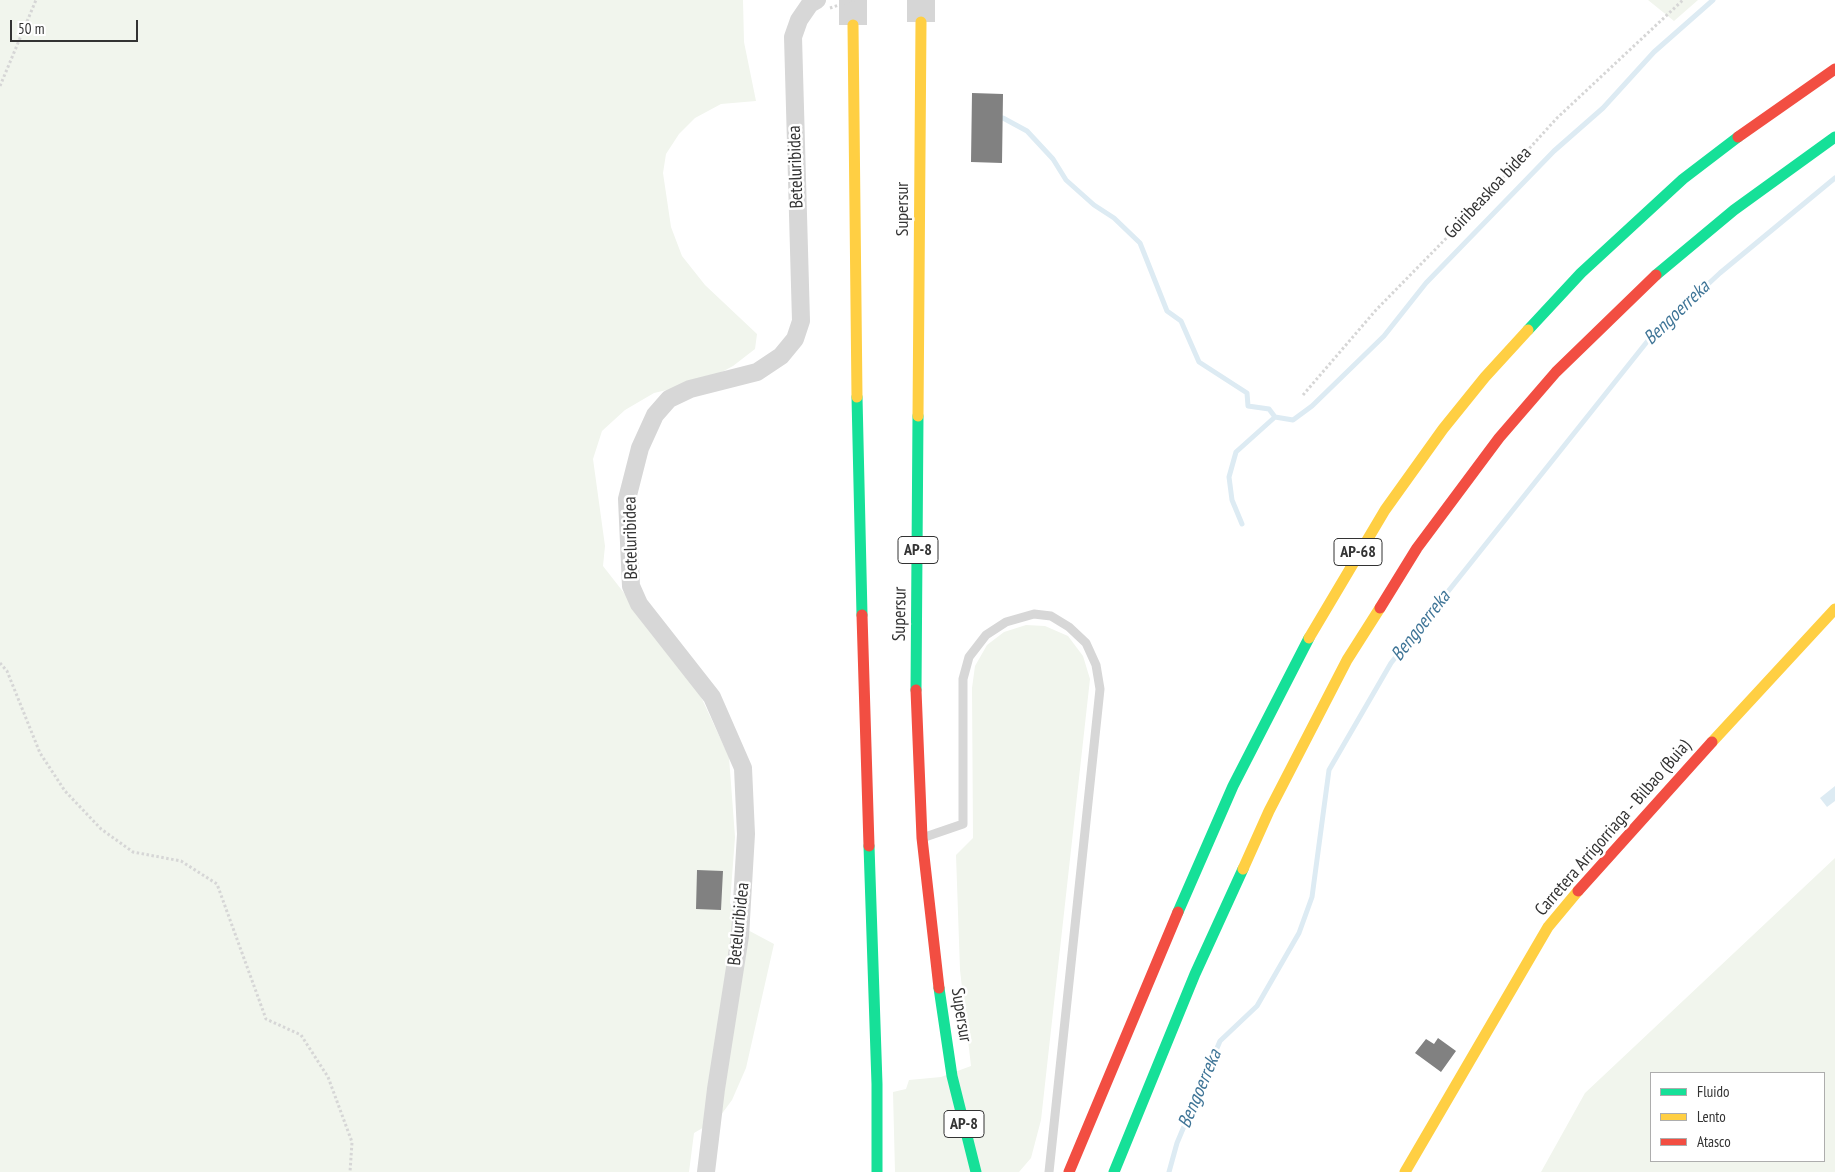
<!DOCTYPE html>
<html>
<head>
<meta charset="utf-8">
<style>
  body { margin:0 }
  #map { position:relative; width:1835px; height:1172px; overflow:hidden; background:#fff; font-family:"PT Sans Narrow",sans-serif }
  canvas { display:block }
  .legend { position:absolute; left:1650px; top:1072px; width:175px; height:90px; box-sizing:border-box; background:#fff; border:1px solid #adadad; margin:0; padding:6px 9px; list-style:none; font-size:15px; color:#333 }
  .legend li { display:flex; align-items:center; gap:10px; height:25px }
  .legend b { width:25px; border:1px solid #adadad }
  .scale { position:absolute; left:10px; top:20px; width:128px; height:22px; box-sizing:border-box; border:2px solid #333; border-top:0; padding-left:6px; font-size:15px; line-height:18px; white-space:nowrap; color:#333; -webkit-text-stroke:4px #fff; paint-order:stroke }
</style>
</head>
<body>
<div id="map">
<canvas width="1835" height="1172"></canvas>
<ul class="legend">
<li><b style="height:6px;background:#16e098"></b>Fluido</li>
<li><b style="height:6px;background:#ffcf43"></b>Lento</li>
<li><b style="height:6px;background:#f24e42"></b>Atasco</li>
</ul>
<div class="scale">50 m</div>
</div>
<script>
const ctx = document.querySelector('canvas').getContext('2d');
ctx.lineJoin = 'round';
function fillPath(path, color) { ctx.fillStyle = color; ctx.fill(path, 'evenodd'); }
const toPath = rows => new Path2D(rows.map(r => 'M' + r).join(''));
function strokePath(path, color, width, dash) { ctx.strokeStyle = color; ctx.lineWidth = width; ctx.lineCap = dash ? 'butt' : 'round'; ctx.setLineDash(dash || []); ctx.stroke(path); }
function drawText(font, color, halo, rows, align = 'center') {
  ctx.font = font + ' "PT Sans Narrow",sans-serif'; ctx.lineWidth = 5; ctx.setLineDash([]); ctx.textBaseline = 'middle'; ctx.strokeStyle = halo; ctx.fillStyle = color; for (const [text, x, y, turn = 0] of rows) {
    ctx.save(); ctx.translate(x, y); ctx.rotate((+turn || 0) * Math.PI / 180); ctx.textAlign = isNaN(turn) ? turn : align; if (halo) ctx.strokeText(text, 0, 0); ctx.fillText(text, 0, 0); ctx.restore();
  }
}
fillPath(toPath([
  [0,0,743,0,744,42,756,101,721,104,695,118,679,134,666,154,663,173,671,227,682,256,705,285,757,334,755,349,733,366,705,381,654,393,625,410,602,431,593,459,605,546,603,566,695,684,729,757,735,837,730,903,744,928,774,944,746,1068,732,1100,718,1119,694,1133,689,1172,0,1172],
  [1648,0,1698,0,1674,21],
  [1026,625,1045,626,1068,636,1083,656,1090,679,1041,1120,1031,1158,1019,1172,895,1172,893,1092,906,1089,909,1080,941,1077,971,1066,960,970,956,855,973,838,972,688,975,666,987,645,1004,632],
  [1835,858,1835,1172,1541,1172,1585,1093],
  [1651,1073,1824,1073,1824,1161,1651,1161]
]), '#f1f5ed');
fillPath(toPath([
  [1835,786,1835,801,1827,807,1820,798]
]), '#ddebf3');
strokePath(toPath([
  [1003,118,1027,131,1053,159,1066,180,1094,205,1114,218,1140,243,1167,311,1181,321,1199,362,1247,393,1248,406,1269,409,1275,417],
  [1242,524,1232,500,1229,477,1236,452,1275,417,1293,420,1312,406,1384,336,1426,283,1554,151,1603,108,1654,52,1713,0],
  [1169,1172,1177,1143,1220,1041,1257,1006,1299,933,1312,897,1329,770,1391,663,1650,338,1720,273,1835,178]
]), '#ddebf3', 5);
fillPath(toPath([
  [972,93,1003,94,1002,163,971,162],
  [697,870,723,871,721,910,696,909],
  [1438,1038,1456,1051,1441,1072,1415,1053,1426,1039,1434,1044]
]), '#818181');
strokePath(toPath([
  [853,0,853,25],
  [921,22,921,0]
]), '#d6d6d6', 28, [28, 14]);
strokePath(toPath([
  [830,8,854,0],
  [0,86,36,0],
  [1303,395,1376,310,1468,216,1557,118,1683,0],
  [0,663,7,671,40,753,65,791,101,829,133,852,181,861,217,884,266,1019,301,1035,328,1077,352,1142,350,1172]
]), '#d6d6d6', 3, [2.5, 2.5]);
strokePath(toPath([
  [925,837,963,824,963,679,969,657,986,635,1006,622,1034,614,1051,616,1069,627,1086,643,1096,665,1100,689,1049,1172]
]), '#d7d7d7', 9);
strokePath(toPath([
  [706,1172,716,1089,740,936,746,834,743,768,712,697,639,604,631,586,627,499,640,448,655,415,669,399,690,389,757,372,781,356,795,339,801,321,793,37,799,20,810,4,817,0]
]), '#d7d7d7', 18);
strokePath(toPath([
  [1656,275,1734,210,1835,137],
  [1528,330,1581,273,1683,179,1738,137],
  [857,397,862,615],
  [916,690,918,416],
  [869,846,877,1084,877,1172],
  [1178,912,1233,786,1309,638],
  [939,988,952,1076,976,1172],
  [1114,1172,1195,974,1243,869]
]), '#16e098', 11);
strokePath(toPath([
  [853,25,857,397],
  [918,416,921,22],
  [1309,638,1385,510,1443,429,1485,377,1528,330],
  [1712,742,1835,609],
  [1243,869,1269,811,1347,660,1380,608],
  [1405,1172,1548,927,1578,891]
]), '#ffcf43', 11);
strokePath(toPath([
  [1738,137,1835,69],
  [1380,608,1417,548,1499,438,1556,372,1656,275],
  [862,615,869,846],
  [916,690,922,838,939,988],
  [1578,891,1712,742],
  [1069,1172,1178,912]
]), '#f24e42', 11);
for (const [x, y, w] of [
  [918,550,40],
  [1358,552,48],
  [964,1124,40]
]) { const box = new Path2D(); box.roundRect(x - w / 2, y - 13.5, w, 27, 4); ctx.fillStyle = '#fff'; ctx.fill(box); strokePath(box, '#333', 1); }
drawText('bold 16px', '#333', null, [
  ["AP-8",918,550],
  ["AP-68",1358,552],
  ["AP-8",964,1124]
]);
drawText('18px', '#333', '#fff', [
  ["Beteluribidea",796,167,-92],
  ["Goiribeaskoa bidea",1488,193,-47],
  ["Supersur",903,209,-90],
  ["Beteluribidea",631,538,-91],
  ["Supersur",900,614,-89],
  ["Carretera Arrigorriaga - Bilbao (Buia)",1613,828,-49],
  ["Beteluribidea",739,924,-84],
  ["Supersur",961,1015,81]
]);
drawText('italic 19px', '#3f7597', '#fff', [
  ["Bengoerreka",1677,313,-44],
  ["Bengoerreka",1421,626,-52],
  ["Bengoerreka",1200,1089,-67]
]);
</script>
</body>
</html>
